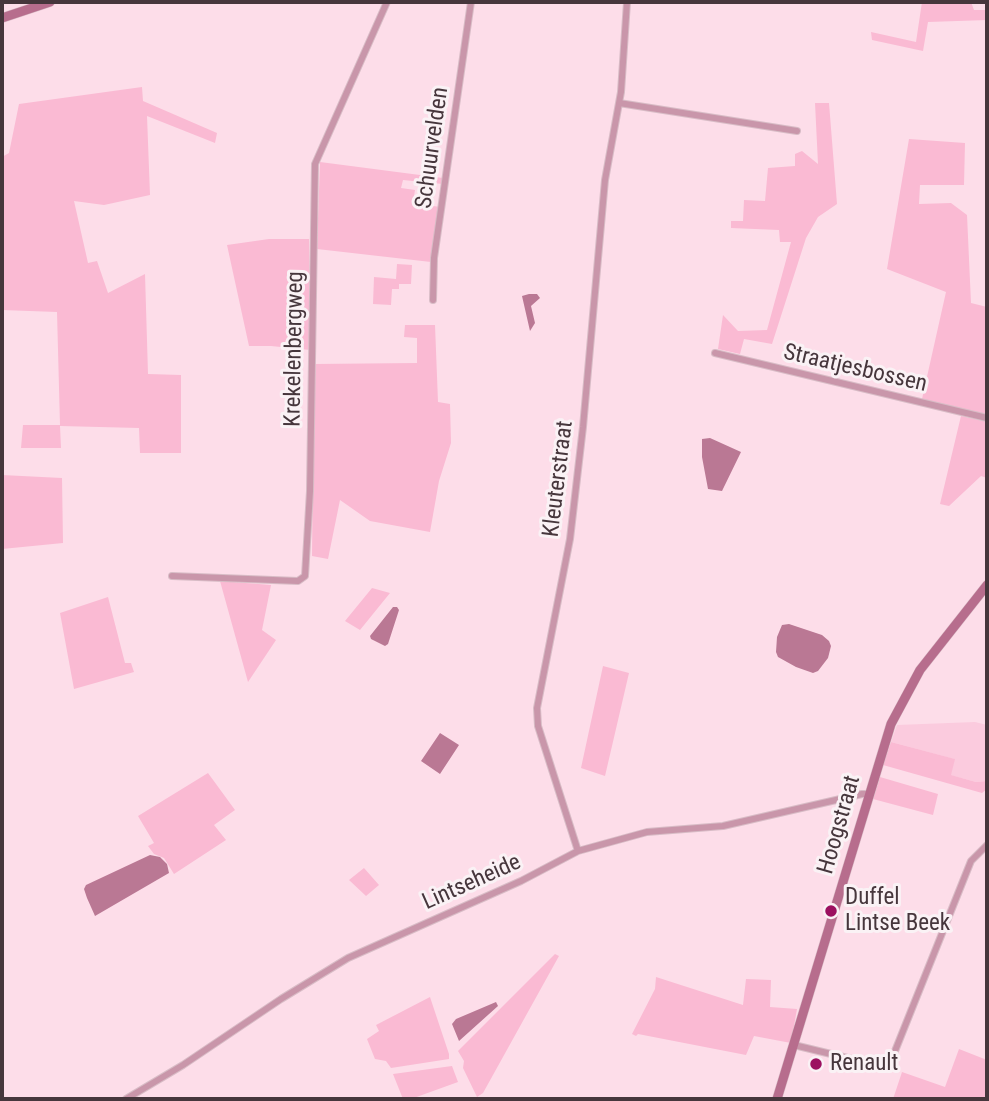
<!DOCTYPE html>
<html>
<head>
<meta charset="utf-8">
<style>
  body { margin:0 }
  #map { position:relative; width:989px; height:1101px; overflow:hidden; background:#fddde9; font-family:"Roboto Condensed",sans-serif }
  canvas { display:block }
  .frame { position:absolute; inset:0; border:4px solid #46363c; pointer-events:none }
</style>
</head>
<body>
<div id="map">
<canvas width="989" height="1101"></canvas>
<div class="frame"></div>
</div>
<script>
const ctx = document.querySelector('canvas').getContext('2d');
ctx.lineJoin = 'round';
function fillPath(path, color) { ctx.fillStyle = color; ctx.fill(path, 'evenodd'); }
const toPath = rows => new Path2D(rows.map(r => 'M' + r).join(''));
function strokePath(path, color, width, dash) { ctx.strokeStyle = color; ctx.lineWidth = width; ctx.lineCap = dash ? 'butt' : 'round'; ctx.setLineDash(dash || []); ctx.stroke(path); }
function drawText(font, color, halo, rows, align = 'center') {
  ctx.font = font + ' "Roboto Condensed",sans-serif'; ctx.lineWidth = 6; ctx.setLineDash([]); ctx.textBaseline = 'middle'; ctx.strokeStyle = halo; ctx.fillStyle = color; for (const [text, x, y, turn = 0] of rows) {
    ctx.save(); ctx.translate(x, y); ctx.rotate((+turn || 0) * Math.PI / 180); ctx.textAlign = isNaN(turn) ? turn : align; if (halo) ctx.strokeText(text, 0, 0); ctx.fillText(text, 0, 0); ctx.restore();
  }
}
fillPath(toPath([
  [975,722,987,725,987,781,976,782,950,775,954,759,891,742,897,725]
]), '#fbcbde');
fillPath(toPath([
  [922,2,971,2,974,10,987,10,987,20,928,22,923,51,872,40,871,32,916,42],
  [142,87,143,101,217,133,215,143,147,116,150,195,104,205,74,201,88,263,97,261,108,293,145,274,148,374,181,375,181,453,140,453,139,428,60,426,61,448,21,448,23,425,60,425,57,312,2,310,2,157,9,153,19,104],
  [815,103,829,103,837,204,818,217,806,238,772,344,744,339,740,354,718,349,723,315,738,331,767,330,791,242,780,242,779,230,731,228,731,221,743,221,744,200,765,201,768,168,795,166,795,154,802,151,818,164],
  [909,139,965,143,964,185,920,185,919,204,951,203,967,215,971,303,987,307,987,415,922,399,946,292,887,269],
  [320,162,443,178,443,184,403,180,401,188,415,190,413,203,440,207,431,262,317,249],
  [269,239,309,239,310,350,271,346,249,346,227,245],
  [397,264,412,265,411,284,399,284,399,289,392,289,391,305,373,304,374,277,396,279],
  [405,325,435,325,438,402,450,404,451,443,439,481,430,532,370,521,340,500,328,559,312,556,314,364,417,363,417,338,404,337],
  [961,416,987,422,987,478,981,476,949,506,940,504],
  [2,475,62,478,63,543,2,549],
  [220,581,271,585,262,630,276,640,248,682],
  [372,588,390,593,360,630,345,621],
  [108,597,125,663,131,663,134,672,74,689,60,613],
  [603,666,629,673,605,776,581,768],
  [891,742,955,759,951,775,976,782,987,781,987,789,982,793,883,765],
  [208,773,235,810,214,825,226,840,174,874,164,858,154,854,148,846,154,843,138,816],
  [880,777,938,794,933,815,873,799],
  [364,868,379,885,366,896,349,880],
  [555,954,559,956,483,1093,477,1097,463,1068,464,1061,458,1051],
  [656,977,743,1005,746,979,771,980,770,1007,797,1009,791,1043,754,1036,746,1055,638,1034,636,1036,632,1034,655,989],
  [430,997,449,1054,449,1059,391,1068,386,1061,375,1059,367,1039,379,1031,376,1025],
  [959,1049,987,1060,987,1099,893,1099,902,1072,945,1087],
  [452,1066,458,1082,411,1099,403,1099,393,1074]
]), '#fabad3');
fillPath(toPath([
  [529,294,537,294,540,298,531,306,535,323,530,331,522,296],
  [710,438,741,452,722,491,708,489,702,457,702,439],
  [393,607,397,607,399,610,388,644,385,646,371,639,370,636],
  [789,624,822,635,829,641,831,646,828,658,818,671,813,673,796,667,778,657,776,652,777,637,782,625],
  [440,733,459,745,440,774,421,761],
  [150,855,160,857,167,864,169,873,95,916,87,898,84,889,86,885],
  [496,1002,498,1006,459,1041,452,1024,456,1019]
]), '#ba7894');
const street = toPath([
  [619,103,797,131],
  [433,300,434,258,471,2],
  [715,353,987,418],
  [172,576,298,581,305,576,310,491,315,164,387,2],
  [578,851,538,726,537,708,570,539,583,427,605,180,621,92,627,2],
  [794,1045,868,1063,884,1063,893,1056,971,861,987,845],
  [126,1099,183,1065,281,999,348,958,521,881,578,851,647,832,723,826,862,794,869,794]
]);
const secondary = toPath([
  [2,18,50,2],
  [777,1099,891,724,920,670,987,585]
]);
strokePath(street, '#d8bcc6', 8);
strokePath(secondary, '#d8bcc6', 10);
strokePath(street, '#c996aa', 6);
strokePath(secondary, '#b76d8d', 9);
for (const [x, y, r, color] of [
  [831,911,7,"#9c1060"],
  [816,1064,7,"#9c1060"]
]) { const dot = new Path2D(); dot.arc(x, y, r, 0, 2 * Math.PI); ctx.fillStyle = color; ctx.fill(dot); strokePath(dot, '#faf2f5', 2.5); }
drawText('23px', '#46363c', '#faf2f5', [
  ["Schuurvelden",433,148,-82],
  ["Krekelenbergweg",295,349,-89],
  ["Straatjesbossen",855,369,13],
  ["Kleuterstraat",559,479,-83],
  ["Hoogstraat",840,825,-74],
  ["Lintseheide",472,883,-24]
]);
drawText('23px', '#46363c', '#faf2f5', [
  ["Duffel",845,898],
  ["Lintse Beek",845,924],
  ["Renault",830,1064]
], 'left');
</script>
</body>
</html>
